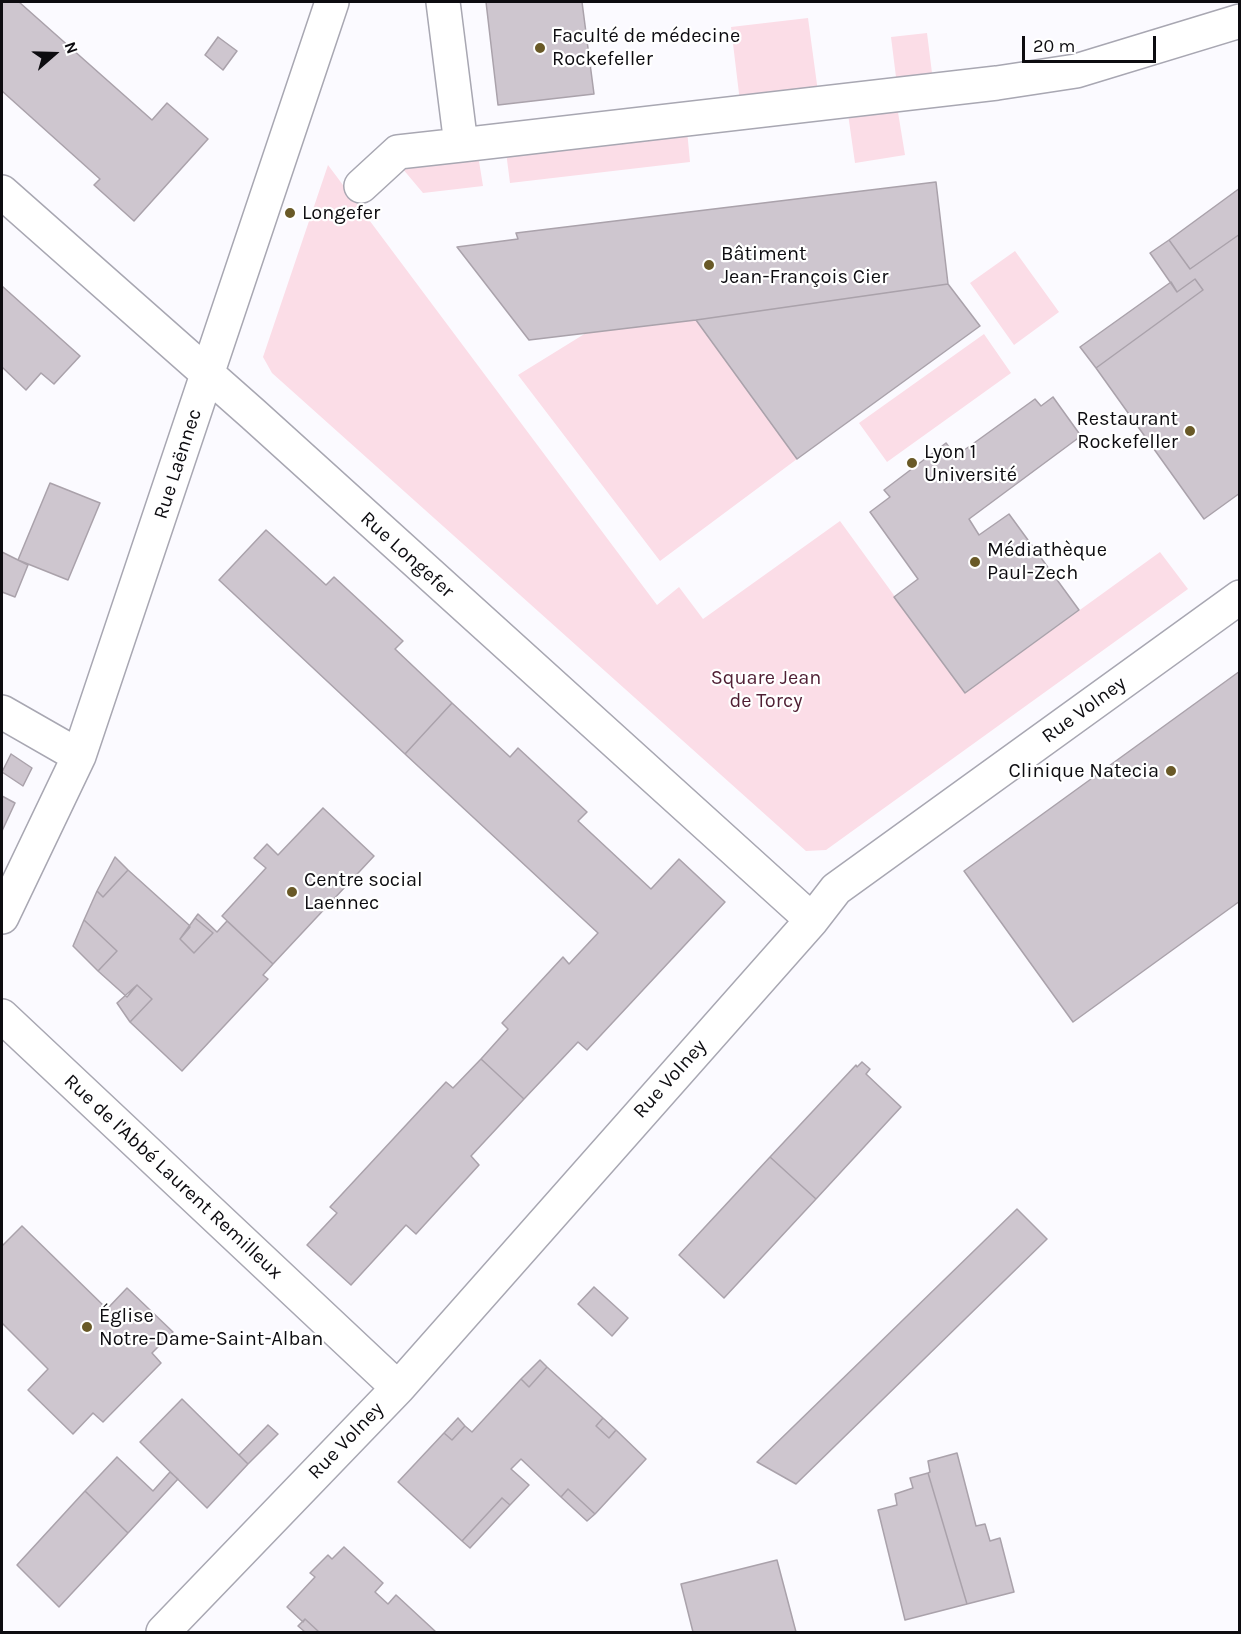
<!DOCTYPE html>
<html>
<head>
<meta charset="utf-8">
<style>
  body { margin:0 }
  #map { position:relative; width:1241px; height:1634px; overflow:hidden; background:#fbfaff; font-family:Karla,sans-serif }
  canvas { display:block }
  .frame { position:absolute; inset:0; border:3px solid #0d0c10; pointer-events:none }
  .north { position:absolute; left:24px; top:24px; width:60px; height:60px; -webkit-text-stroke:4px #fff; paint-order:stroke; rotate:70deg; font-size:16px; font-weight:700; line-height:24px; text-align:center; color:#0d0c10 }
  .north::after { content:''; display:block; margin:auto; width:21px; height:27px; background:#0d0c10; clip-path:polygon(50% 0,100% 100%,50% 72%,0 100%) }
  .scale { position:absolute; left:1022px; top:36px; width:134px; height:27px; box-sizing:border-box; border:3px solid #0d0c10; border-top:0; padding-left:8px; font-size:18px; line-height:21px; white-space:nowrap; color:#0d0c10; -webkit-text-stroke:4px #fff; paint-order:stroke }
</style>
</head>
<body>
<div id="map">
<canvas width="1241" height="1634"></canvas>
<div class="frame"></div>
<div class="north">N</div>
<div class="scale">20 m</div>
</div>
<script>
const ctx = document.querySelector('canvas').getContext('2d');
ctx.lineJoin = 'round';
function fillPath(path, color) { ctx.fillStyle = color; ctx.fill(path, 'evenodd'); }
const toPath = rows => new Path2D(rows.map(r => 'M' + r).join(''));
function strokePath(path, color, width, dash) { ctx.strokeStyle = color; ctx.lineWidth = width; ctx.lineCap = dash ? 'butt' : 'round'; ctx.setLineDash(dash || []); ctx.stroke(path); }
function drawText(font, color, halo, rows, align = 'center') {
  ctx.font = font + ' Karla,sans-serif'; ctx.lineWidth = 4.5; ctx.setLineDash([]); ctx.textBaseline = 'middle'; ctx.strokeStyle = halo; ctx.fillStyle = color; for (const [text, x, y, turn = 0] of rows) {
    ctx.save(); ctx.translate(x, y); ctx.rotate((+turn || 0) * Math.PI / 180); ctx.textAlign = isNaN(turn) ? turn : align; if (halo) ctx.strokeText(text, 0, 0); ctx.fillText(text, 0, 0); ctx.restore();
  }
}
fillPath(toPath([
  [808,18,818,92,740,102,731,27],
  [927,33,933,81,897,85,891,37],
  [897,106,905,155,855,163,848,114],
  [687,130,690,162,510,183,506,152],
  [478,155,483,186,423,193,402,168],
  [328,165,657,605,679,587,703,619,840,521,965,693,1160,552,1188,589,826,850,806,851,272,373,263,357],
  [1015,251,1059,312,1014,345,970,283],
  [696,320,797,459,660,561,518,375,586,333],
  [984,334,1011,373,887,462,859,423]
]), '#fbdde7');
const building = toPath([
  [2,2,19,2,152,120,167,103,208,139,134,221,94,185,100,179,2,91,2,2],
  [486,2,582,2,594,94,498,105,486,2],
  [218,37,237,51,223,70,205,55,218,37],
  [936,182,948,284,696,320,529,340,457,247,518,239,516,233,936,182],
  [1240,188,1240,234,1190,269,1169,240,1240,188],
  [1240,234,1240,493,1204,519,1096,368,1203,290,1195,279,1177,292,1150,253,1169,240,1190,269,1240,234],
  [1195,279,1203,290,1096,368,1080,347,1171,282,1177,292,1195,279],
  [948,284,980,326,797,459,696,320,948,284],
  [2,286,80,356,54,384,41,373,26,390,2,367,2,286],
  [1053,397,1081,436,969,519,979,535,1009,514,1079,610,965,693,894,597,918,579,870,512,890,497,884,490,946,443,956,456,1035,399,1041,406,1053,397],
  [50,483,100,503,68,580,18,560,50,483],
  [266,530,326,585,334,577,403,641,395,649,452,703,405,754,219,580,266,530],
  [2,552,28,565,15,597,2,592,2,552],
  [1240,671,1240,901,1073,1022,964,871,1240,671],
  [452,703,510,757,518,748,587,812,578,821,651,889,679,859,725,902,587,1050,578,1042,524,1099,481,1059,508,1029,502,1023,563,957,569,964,598,933,405,754,452,703],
  [11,754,32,768,23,786,2,772,11,754],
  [2,796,15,803,2,831,2,796],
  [323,808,374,856,273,964,222,916,266,868,254,858,267,844,278,855,323,808],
  [115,857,128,870,103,897,97,891,115,857],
  [128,870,189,925,190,927,180,939,194,953,213,933,195,918,198,914,217,932,227,921,273,964,263,975,268,979,182,1071,130,1022,152,999,137,985,127,997,98,971,117,951,84,920,97,891,103,897,128,870],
  [195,918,213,933,194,953,180,939,195,918],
  [84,920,117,951,98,971,73,946,84,920],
  [137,985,152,999,130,1022,117,1003,137,985],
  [481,1059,524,1099,471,1156,479,1165,416,1234,406,1225,351,1285,307,1245,337,1213,330,1207,446,1082,453,1088,481,1059],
  [862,1062,870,1069,866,1074,901,1107,816,1199,770,1157,856,1065,857,1067,862,1062],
  [770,1157,816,1199,724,1298,679,1255,770,1157],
  [1017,1209,1047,1239,796,1484,757,1462,1017,1209],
  [22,1226,107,1309,127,1288,173,1332,152,1353,161,1363,103,1422,93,1413,73,1434,28,1390,48,1369,2,1323,2,1246,22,1226],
  [594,1287,628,1318,612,1336,578,1304,594,1287],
  [540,1360,547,1367,529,1387,521,1379,540,1360],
  [547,1367,603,1418,596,1426,609,1438,616,1430,646,1459,595,1514,568,1489,561,1497,521,1459,511,1469,529,1485,510,1505,502,1498,462,1541,398,1482,444,1433,452,1440,465,1426,472,1432,521,1379,529,1387,547,1367],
  [182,1399,248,1464,207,1508,140,1442,182,1399],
  [458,1418,465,1426,452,1440,444,1433,458,1418],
  [603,1418,616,1430,609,1438,596,1426,603,1418],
  [268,1425,278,1434,248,1464,239,1455,268,1425],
  [957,1453,976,1526,985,1524,990,1541,1000,1538,1014,1592,967,1604,928,1473,930,1472,928,1461,957,1453],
  [117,1457,153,1491,170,1472,178,1479,128,1533,85,1491,117,1457],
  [928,1473,967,1604,905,1620,878,1510,897,1505,895,1494,913,1488,910,1478,928,1473],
  [568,1489,595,1514,587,1521,561,1497,568,1489],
  [85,1491,128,1533,59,1607,17,1565,85,1491],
  [502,1498,510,1505,470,1548,462,1541,502,1498],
  [344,1547,383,1583,375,1592,388,1604,396,1595,436,1632,319,1632,305,1619,303,1622,287,1607,315,1577,310,1573,328,1555,332,1559,344,1547],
  [777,1560,796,1632,693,1632,681,1584,777,1560],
  [305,1619,319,1632,305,1632,298,1626,305,1619]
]);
fillPath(building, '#cec6cf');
strokePath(building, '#aaa2ab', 1.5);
const minor = toPath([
  [461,145,997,83,1076,71,1240,21],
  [361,186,398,152,461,145,443,2],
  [2,192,253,414,812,920],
  [2,712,79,756],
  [2,917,79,756,332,2],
  [2,1016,398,1388],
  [163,1632,398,1388,812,920,836,889,1240,597]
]);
strokePath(minor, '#a8a7b2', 36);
strokePath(minor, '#fff', 33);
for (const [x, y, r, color] of [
  [540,48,6,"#695927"],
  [290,213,6,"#695927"],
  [709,265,6,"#695927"],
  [1190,431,6,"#695927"],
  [912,463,6,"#695927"],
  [975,562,6,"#695927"],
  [1171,771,6,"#695927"],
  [292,892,6,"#695927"],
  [87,1327,6,"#695927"]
]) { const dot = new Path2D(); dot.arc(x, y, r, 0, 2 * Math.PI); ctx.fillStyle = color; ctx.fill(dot); strokePath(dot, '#fff', 2); }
drawText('20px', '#0d0c10', '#fff', [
  ["Faculté de médecine",552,36],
  ["Rockefeller",552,59],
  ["Longefer",302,213],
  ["Bâtiment",721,254],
  ["Jean-François Cier",721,277],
  ["Restaurant",1178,419,"right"],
  ["Rockefeller",1178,442,"right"],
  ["Lyon 1",924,452],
  ["Université",924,475],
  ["Médiathèque",987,550],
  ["Paul-Zech",987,573],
  ["Clinique Natecia",1159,771,"right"],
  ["Centre social",304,880],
  ["Laennec",304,903],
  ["Église",99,1316],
  ["Notre-Dame-Saint-Alban",99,1339]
], 'left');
drawText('20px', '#0d0c10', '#fff', [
  ["Rue Laënnec",178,464,-72],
  ["Rue Longefer",407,555,42],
  ["Rue Volney",1084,710,-36],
  ["Rue Volney",670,1079,-48],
  ["Rue de l'Abbé Laurent Remilleux",173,1177,43],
  ["Rue Volney",346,1441,-46]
]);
drawText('20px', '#4f1e33', '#fff', [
  ["Square Jean",766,678],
  ["de Torcy",766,701]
]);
</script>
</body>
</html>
